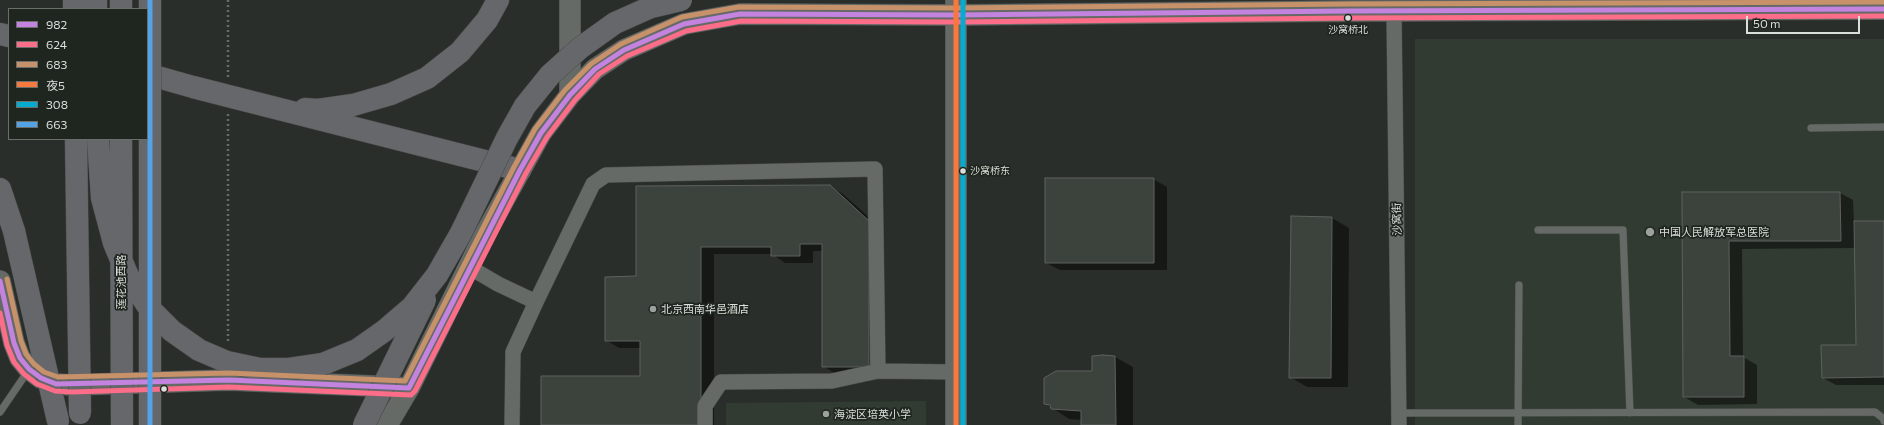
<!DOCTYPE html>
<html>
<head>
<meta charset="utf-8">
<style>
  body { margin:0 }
  #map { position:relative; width:1884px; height:425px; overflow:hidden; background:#2a2e2a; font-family:Commissioner,"Noto Sans SC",sans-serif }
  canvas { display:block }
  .legend { position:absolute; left:8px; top:8px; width:140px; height:132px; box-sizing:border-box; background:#1f251f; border:1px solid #6a6f6a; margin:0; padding:5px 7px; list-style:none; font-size:12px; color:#dbdfdb }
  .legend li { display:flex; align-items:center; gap:8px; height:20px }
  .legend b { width:20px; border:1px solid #6a6f6a }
  .scale { position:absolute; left:1746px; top:16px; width:114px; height:18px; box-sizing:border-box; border:2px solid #dbdfdb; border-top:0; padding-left:5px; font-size:12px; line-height:14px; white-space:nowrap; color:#dbdfdb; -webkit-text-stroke:3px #1f251f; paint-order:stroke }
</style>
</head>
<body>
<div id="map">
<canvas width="1884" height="425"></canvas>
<ul class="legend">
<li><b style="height:5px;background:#c483df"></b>982</li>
<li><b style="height:5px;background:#fb6d88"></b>624</li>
<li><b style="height:5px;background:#c7916a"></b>683</li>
<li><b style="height:5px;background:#f6793e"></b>夜5</li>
<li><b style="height:5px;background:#06acd0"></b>308</li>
<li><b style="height:5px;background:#53a3e8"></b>663</li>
</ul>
<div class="scale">50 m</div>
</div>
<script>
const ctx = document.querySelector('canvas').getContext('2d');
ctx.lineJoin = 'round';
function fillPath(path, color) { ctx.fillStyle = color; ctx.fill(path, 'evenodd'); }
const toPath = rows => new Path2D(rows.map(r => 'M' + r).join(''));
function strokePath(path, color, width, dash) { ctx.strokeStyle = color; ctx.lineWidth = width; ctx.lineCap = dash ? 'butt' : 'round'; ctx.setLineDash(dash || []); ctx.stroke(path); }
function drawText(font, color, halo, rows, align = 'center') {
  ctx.font = font + ' Commissioner,"Noto Sans SC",sans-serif'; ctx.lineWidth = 3.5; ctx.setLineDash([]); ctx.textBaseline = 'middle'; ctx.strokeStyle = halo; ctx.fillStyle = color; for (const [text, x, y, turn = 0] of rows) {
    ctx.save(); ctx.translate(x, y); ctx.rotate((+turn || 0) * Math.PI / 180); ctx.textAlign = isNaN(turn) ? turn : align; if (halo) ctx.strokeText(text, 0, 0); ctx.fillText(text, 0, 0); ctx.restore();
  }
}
fillPath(toPath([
  [1415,39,1884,39,1884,425,1415,425],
  [926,401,926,425,726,425,726,403]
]), '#323b32');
fillPath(toPath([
  [1153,179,1167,187,1167,270,1060,270,1046,263],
  [829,186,843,194,882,229,882,374,836,374,823,366,823,251,813,251,813,263,785,263,772,254,714,254,714,425,542,425,641,377,641,348,619,348,606,340,637,277,637,187],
  [1683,193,1840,193,1853,200,1854,222,1884,222,1884,385,1836,385,1823,378,1857,346,1855,248,1742,249,1743,357,1757,365,1757,404,1698,405,1684,397],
  [1332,218,1349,228,1348,387,1307,387,1290,377],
  [1093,357,1115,357,1133,367,1133,425,1082,425,1082,420,1069,419,1045,403,1093,372]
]), '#0007');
const building = toPath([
  [1045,178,1154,178,1154,263,1045,263,1045,178],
  [830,185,869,221,869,367,822,367,822,244,800,244,800,256,771,256,771,247,701,247,701,425,541,425,541,376,640,376,640,341,605,341,605,277,636,276,636,186,830,185],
  [1682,192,1840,192,1841,241,1729,241,1730,356,1744,356,1744,397,1683,397,1682,192],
  [1291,216,1332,217,1331,378,1289,378,1291,216],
  [1854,221,1884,221,1884,377,1822,378,1821,345,1856,345,1854,221],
  [1103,355,1115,356,1116,425,1081,425,1081,411,1051,409,1050,405,1044,404,1044,378,1056,371,1092,371,1092,356,1103,355]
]);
fillPath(building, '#3c433d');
strokePath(building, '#5e615e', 1);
const lane = toPath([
  [1811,128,1884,127],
  [1538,230,1623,230,1630,413],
  [0,412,28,371],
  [1399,413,1875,412,1884,419,1884,421],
  [1518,425,1519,285]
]);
const street = toPath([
  [1394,12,1399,425],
  [469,267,498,284,536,302,593,184,606,175,875,169,878,371,956,372],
  [512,425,513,352,536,302],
  [705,425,705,406,721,382,832,381,878,371]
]);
const secondary = toPath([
  [570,95,570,0],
  [0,281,14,343,20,358,29,369,41,378,56,384,72,385,229,380,398,387],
  [387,425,409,388,484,236,541,133,570,95,595,69,624,50,684,24,740,14,956,15,1349,11,1884,9],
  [956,425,956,0]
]);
const highway = toPath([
  [74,0,74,9],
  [96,0,96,9],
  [121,0,121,9],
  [0,34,9,36],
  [147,74,193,87],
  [236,98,520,170],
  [305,109,318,110,353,105,391,94,427,78,460,52,487,20,498,0],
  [0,189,14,231]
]);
strokePath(lane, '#484a48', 8);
strokePath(street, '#484a48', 16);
strokePath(secondary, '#484a48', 22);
strokePath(highway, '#484a48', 23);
strokePath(toPath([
  [228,0,228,77],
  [228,114,228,343]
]), '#676a67', 2.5, [2, 3]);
strokePath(lane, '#666a66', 7);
strokePath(street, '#666a66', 15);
strokePath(secondary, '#666a66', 21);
strokePath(highway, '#66676b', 22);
const highwayBridge = toPath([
  [193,87,236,98],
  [76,139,80,413],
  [98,139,102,198,114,243,128,276,149,308,172,331,199,350,227,362,260,369,289,369,323,364,357,350,384,331,412,307,437,275,461,233,507,138,525,106,550,75,580,48,615,23,651,7,681,0],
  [121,139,122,425],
  [14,231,58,421],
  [150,425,150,0],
  [364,425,425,300]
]);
strokePath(highwayBridge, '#484a48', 23, []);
strokePath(highwayBridge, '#66676b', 22);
strokePath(toPath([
  [0,281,14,343,20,358,29,369,41,378,56,384,229,380,409,388,520,170,541,133,570,95,595,69,624,50,684,24,740,14,956,15,1349,11,1884,9]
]), '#c483df', 5);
strokePath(toPath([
  [0,313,7,345,14,362,24,374,37,384,55,391,72,392,229,387,411,395,415,391,526,173,547,137,575,100,599,74,627,56,686,31,741,21,956,22,1349,18,1884,16]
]), '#fb6d88', 5);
strokePath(toPath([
  [7,279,21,341,26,354,34,364,44,372,58,377,229,373,405,381,514,167,535,129,565,90,591,64,621,44,682,17,739,7,956,8,1349,4,1884,2]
]), '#c7916a', 5);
strokePath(toPath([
  [956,0,956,425]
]), '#f6793e', 5);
strokePath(toPath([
  [963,0,963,425]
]), '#06acd0', 5);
strokePath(toPath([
  [150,0,150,425]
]), '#53a3e8', 5);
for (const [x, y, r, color] of [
  [1348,18,3.5,"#dbdfdb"],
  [963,171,3.5,"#dbdfdb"],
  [1650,232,5,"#9da19d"],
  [653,309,4,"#9da19d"],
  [164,389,3.5,"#dbdfdb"],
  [826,414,4,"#9da19d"]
]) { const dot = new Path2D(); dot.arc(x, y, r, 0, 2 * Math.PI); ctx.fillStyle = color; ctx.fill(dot); strokePath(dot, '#1f251f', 1.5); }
drawText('10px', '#dbdfdb', '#1f251f', [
  ["沙窝桥北",1348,30],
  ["沙窝桥东",970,171,"left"]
]);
drawText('11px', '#dbdfdb', '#1f251f', [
  ["沙窝街",1397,219,-91],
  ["莲花池西路",121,282,-90]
]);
drawText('11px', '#dbdfdb', '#1f251f', [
  ["中国人民解放军总医院",1659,232],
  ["北京西南华邑酒店",661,309],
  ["海淀区培英小学",834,414]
], 'left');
</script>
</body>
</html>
